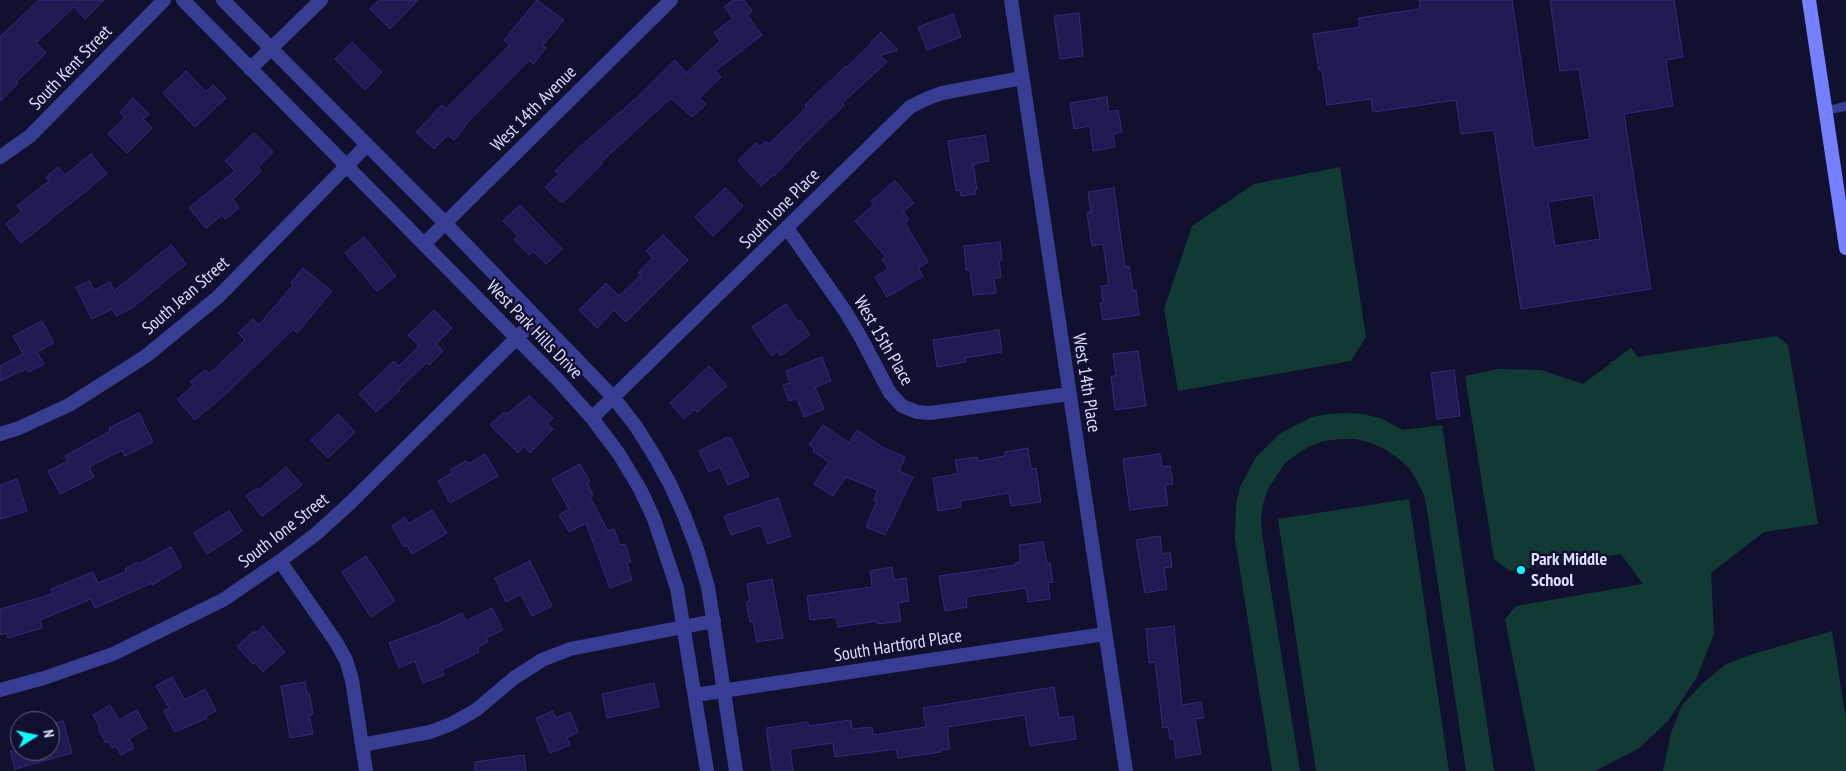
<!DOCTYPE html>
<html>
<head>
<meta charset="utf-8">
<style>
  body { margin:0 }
  #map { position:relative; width:1846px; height:771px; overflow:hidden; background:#12102f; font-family:"PT Sans Narrow",sans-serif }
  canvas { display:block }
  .north { position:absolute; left:10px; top:711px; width:50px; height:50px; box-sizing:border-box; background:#12102f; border:1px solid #646282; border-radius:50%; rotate:80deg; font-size:14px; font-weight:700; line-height:20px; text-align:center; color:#dedeff }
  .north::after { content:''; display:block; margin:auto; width:18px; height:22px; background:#0afffe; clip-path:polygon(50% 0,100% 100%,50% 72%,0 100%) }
</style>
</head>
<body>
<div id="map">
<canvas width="1846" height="771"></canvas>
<div class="north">N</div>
</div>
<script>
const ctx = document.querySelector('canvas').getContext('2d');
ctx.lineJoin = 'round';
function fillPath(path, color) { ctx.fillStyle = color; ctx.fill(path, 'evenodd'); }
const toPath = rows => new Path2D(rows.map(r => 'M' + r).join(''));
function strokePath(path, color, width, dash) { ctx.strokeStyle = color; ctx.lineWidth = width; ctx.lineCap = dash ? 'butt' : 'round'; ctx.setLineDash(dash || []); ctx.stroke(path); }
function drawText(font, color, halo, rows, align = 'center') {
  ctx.font = font + ' "PT Sans Narrow",sans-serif'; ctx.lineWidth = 5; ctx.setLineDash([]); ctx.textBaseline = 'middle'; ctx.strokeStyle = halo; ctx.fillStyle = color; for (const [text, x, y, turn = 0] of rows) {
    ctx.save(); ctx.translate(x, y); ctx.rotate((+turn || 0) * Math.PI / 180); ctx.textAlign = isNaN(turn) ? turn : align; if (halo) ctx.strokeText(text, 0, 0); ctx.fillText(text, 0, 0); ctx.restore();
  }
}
fillPath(toPath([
  [1340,167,1366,337,1351,361,1178,391,1164,309,1192,226,1254,184],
  [1777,336,1788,345,1818,524,1764,532,1711,573,1714,634,1697,677,1668,721,1638,749,1595,771,1535,771,1505,619,1516,606,1643,584,1621,554,1510,571,1494,559,1465,376,1498,369,1541,370,1583,384,1610,364,1610,362,1613,361,1631,348,1638,357],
  [1346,413,1363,414,1380,418,1403,430,1442,425,1494,771,1466,771,1427,510,1424,495,1417,481,1409,468,1398,458,1385,449,1371,443,1356,439,1340,439,1325,441,1310,446,1297,454,1285,463,1268,489,1263,504,1261,519,1262,534,1300,771,1272,771,1235,539,1236,504,1240,487,1256,457,1281,433,1312,417,1328,414],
  [1409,499,1449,771,1316,771,1278,519],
  [1832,631,1846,720,1846,771,1663,771,1671,733,1682,705,1703,683,1726,664,1753,654]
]), '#123a34');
const building = toPath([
  [39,0,104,0,85,19,74,7,36,43,46,53,16,82,18,83,0,101,0,37,39,0],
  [379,0,418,0,390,29,370,9,379,0],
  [537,0,564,20,543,45,546,48,533,64,529,60,464,126,465,127,454,140,448,135,434,149,416,132,442,105,446,109,510,45,504,40,537,0],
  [734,0,744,0,752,11,747,15,762,35,715,71,721,77,699,98,706,104,692,117,671,98,601,162,602,164,562,203,545,187,559,174,555,171,583,144,639,96,675,60,686,73,720,41,714,33,733,18,724,7,734,0],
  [1419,0,1512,0,1534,148,1590,139,1579,69,1560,71,1550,0,1674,0,1683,57,1666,60,1673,106,1624,114,1651,289,1521,309,1494,130,1461,134,1456,100,1373,112,1371,99,1327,105,1322,70,1319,70,1313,34,1360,27,1358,18,1420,9,1419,0],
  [1593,195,1600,239,1555,246,1548,202,1593,195],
  [1079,13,1083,56,1060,59,1054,16,1079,13],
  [953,14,961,37,927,50,918,27,953,14],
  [881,32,898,50,880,55,887,62,842,103,844,105,797,151,774,176,773,175,761,186,738,161,756,143,760,147,766,141,769,144,799,115,807,106,805,105,846,66,847,67,872,43,871,42,881,32],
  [352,42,382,72,365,90,335,59,352,42],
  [186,71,206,92,213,85,226,98,195,127,163,93,186,71],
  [1107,97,1109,112,1118,110,1122,132,1113,134,1115,147,1093,151,1090,126,1074,129,1070,103,1107,97],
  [133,98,149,114,143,119,152,128,127,153,108,134,125,118,120,112,133,98],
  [254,133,273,152,258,167,261,171,233,199,239,208,225,219,222,215,206,228,189,208,235,171,225,161,254,133],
  [985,135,989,161,973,164,977,189,975,189,976,194,961,196,960,190,956,191,948,141,985,135],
  [91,154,107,174,21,243,6,224,22,211,17,206,49,181,46,177,58,167,65,175,91,154],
  [895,181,914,203,903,212,909,219,905,223,928,262,918,268,923,276,887,297,875,277,888,269,882,259,886,257,855,221,874,205,871,201,895,181],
  [725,188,743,206,713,236,695,217,725,188],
  [1114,188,1125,267,1129,266,1133,291,1136,290,1139,315,1103,320,1100,303,1103,303,1101,286,1109,285,1103,244,1092,246,1087,213,1091,212,1088,192,1114,188],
  [520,205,562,249,546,264,533,251,529,255,514,239,518,236,503,221,520,205],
  [663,235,688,260,626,322,614,310,597,328,579,310,606,283,619,296,641,275,638,273,653,258,646,251,663,235],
  [364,237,396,276,377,291,345,253,364,237],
  [1000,242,1002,260,999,260,1001,277,994,278,996,293,973,295,970,270,966,270,964,246,1000,242],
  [171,245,186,264,132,308,116,316,112,309,92,319,76,287,90,281,94,290,110,282,114,291,171,245],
  [303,268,332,291,297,333,293,329,228,392,195,420,177,399,194,385,190,382,205,370,209,374,245,340,238,333,253,319,259,325,293,285,291,283,303,268],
  [786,304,798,322,800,320,810,335,780,356,778,351,772,356,752,327,786,304],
  [434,310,452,328,436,344,443,351,429,365,426,363,399,389,400,390,376,412,359,394,394,361,399,366,419,346,408,335,434,310],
  [42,321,54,343,37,352,44,364,28,372,26,369,0,381,0,366,23,354,13,336,42,321],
  [999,330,1002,352,965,358,966,362,937,367,933,340,999,330],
  [1138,351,1146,406,1115,410,1111,376,1116,376,1113,354,1138,351],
  [822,357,831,381,815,387,824,409,804,417,797,398,789,401,783,385,790,383,786,371,822,357],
  [709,366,727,386,697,412,695,409,684,419,670,403,709,366],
  [1454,370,1460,416,1437,419,1431,373,1454,370],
  [529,396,553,418,547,424,553,429,530,453,524,446,518,453,490,425,504,412,507,414,529,396],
  [139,413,153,442,125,456,122,450,89,467,94,477,60,494,48,471,68,461,65,456,96,439,110,431,109,428,139,413],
  [338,414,355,432,328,458,311,440,338,414],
  [823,425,849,443,857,430,882,447,905,457,899,471,913,477,885,535,866,527,877,501,874,500,878,490,846,477,833,496,814,484,829,462,813,451,814,448,809,445,823,425],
  [726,438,731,438,749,476,728,485,720,467,709,472,699,451,726,438],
  [1028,448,1031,469,1036,468,1041,502,1011,506,1009,493,960,501,961,507,938,511,933,478,958,474,955,460,977,457,978,461,1005,456,1005,452,1028,448],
  [485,454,498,476,450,503,438,481,452,473,450,470,466,461,468,464,485,454],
  [1160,454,1162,467,1170,466,1173,484,1165,485,1168,505,1130,510,1123,459,1160,454],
  [580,464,590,482,587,483,593,495,590,497,608,531,614,529,620,545,625,544,631,562,627,563,632,580,610,588,586,523,569,532,559,515,569,509,552,479,580,464],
  [286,467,302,485,262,516,246,496,257,488,259,490,286,467],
  [17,479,27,511,0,519,0,485,17,479],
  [778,498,791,536,768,544,761,525,731,535,724,516,778,498],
  [432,510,447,533,412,554,407,545,404,547,392,526,405,517,408,524,432,510],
  [229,511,242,531,207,554,194,533,229,511],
  [1160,536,1162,554,1170,552,1172,567,1164,568,1167,589,1145,593,1136,540,1160,536],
  [1043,542,1047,564,1050,563,1053,582,1048,583,1050,599,1028,602,1026,588,966,597,967,607,945,611,939,576,1016,565,1015,563,1021,562,1019,545,1043,542],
  [171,547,182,567,152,585,152,583,95,608,91,599,40,620,42,628,8,638,6,633,0,635,0,609,53,594,51,589,93,572,98,583,127,571,125,569,137,562,138,564,171,547],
  [366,556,395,601,371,617,342,572,366,556],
  [530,561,552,606,532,616,521,594,506,602,495,578,530,561],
  [892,567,894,580,906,578,909,601,898,603,901,621,878,624,877,621,838,627,836,617,810,620,807,596,872,587,870,571,892,567],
  [772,579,783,638,757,642,753,621,750,622,746,602,750,601,747,584,772,579],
  [492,608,503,630,486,638,488,642,477,647,479,652,442,670,444,675,423,683,415,661,399,668,389,643,437,625,462,613,466,621,492,608],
  [263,626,285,652,263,672,255,662,253,664,237,646,254,631,255,633,263,626],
  [1174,626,1182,705,1201,702,1204,718,1195,719,1201,754,1176,758,1174,739,1170,739,1168,727,1163,728,1155,662,1149,663,1146,629,1174,626],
  [172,677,185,700,205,689,216,711,205,716,207,718,175,732,164,711,169,708,156,686,172,677],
  [305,682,307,693,309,693,313,714,309,715,313,734,290,738,281,686,305,682],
  [654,683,659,707,607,718,602,694,654,683],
  [1054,687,1059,718,1073,716,1076,739,1030,746,1025,715,947,727,950,749,941,750,941,752,898,758,896,749,835,757,833,743,790,749,793,771,772,771,766,728,808,722,809,726,851,720,852,729,872,727,873,735,926,727,923,708,1054,687],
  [110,705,119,720,137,710,147,728,129,739,134,748,121,755,116,746,112,748,108,741,106,743,98,728,100,727,93,715,110,705],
  [553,711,556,718,570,712,578,732,567,737,570,745,550,753,536,718,553,711],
  [63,721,72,753,15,769,10,751,50,751,50,725,63,721],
  [524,755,526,771,475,771,475,762,524,755]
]);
fillPath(building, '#1f1a52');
strokePath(building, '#322a80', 1);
strokePath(toPath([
  [1826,111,1846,106]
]), '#373d92', 9);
strokePath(toPath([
  [183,0,557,379,592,418,619,454,640,489,654,519,677,588,707,771],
  [223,0,445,223,613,397,635,425,654,455,670,484,684,515,697,549,708,587,713,619,736,771],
  [1011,0,1126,771],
  [250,69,321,0],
  [0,157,30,136,164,0],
  [787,228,845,311,860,336,890,393,902,406,917,412,930,413,1069,394],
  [424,244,671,0],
  [592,418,910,107,926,99,942,93,1022,78],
  [0,434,19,428,69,405,146,356,218,297,367,145],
  [280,561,336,642,346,660,352,680,366,771],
  [0,690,44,678,113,654,223,600,280,561,316,534,349,504,537,318],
  [695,695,1105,634],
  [362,745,430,732,451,724,476,710,514,678,542,660,570,649,714,621]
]), '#373d92', 14);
strokePath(toPath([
  [1809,0,1846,248]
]), '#7580ff', 14);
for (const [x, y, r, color] of [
  [1521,570,5,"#0afffe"]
]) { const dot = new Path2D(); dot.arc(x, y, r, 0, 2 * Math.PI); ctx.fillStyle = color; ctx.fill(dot); strokePath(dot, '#12102f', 2); }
drawText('18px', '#dedeff', '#12102f', [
  ["South Kent Street",71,68,-46],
  ["West 14th Avenue",534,109,-45],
  ["South Ione Place",780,209,-45],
  ["South Jean Street",186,296,-41],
  ["West Park Hills Drive",534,330,46],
  ["West 15th Place",883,341,60],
  ["West 14th Place",1086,383,81],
  ["South Ione Street",284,531,-38],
  ["South Hartford Place",898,646,-9]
]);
drawText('bold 18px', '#dedeff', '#12102f', [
  ["Park Middle",1531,560],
  ["School",1531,581]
], 'left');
</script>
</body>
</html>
